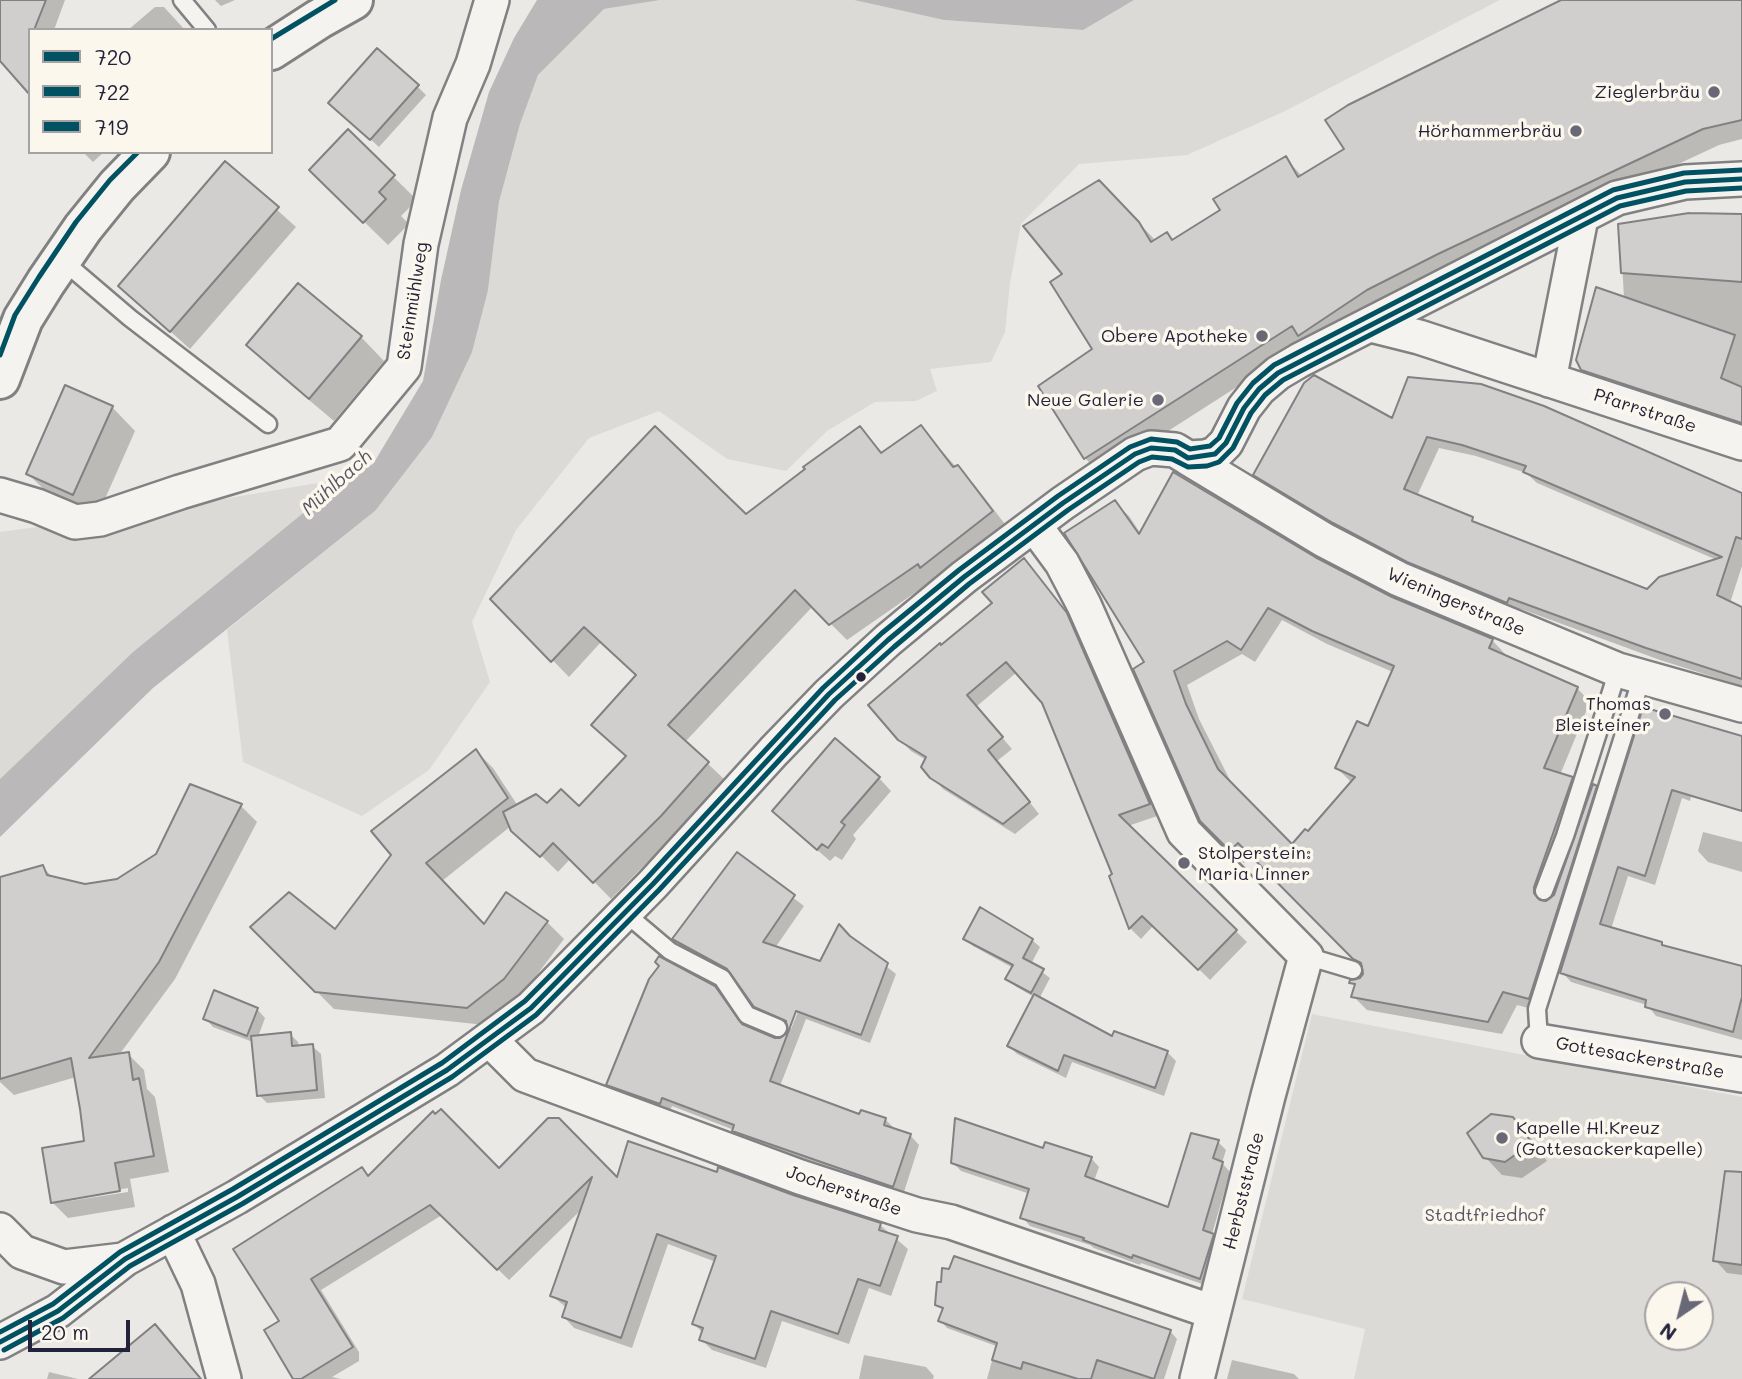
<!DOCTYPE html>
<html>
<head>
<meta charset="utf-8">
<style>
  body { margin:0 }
  #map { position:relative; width:1742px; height:1379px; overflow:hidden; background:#ebe9e5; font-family:Mali,sans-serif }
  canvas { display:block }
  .legend { position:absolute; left:28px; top:28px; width:245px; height:126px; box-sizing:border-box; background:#fbf7ec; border:2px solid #a4a2a5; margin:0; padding:9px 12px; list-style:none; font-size:21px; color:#22223b }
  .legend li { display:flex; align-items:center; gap:14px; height:35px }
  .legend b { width:35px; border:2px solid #a4a2a5 }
  .north { position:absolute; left:1644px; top:1281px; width:70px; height:70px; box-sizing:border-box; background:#fbf7ec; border:2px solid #a4a2a5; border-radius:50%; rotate:215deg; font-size:19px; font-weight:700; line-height:28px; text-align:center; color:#22223b }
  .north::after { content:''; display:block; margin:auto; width:24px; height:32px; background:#686876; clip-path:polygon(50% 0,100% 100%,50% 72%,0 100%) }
  .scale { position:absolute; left:28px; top:1320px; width:102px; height:32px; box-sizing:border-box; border:4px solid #22223b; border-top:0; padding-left:9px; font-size:21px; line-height:24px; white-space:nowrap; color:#22223b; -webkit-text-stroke:5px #fbf7ec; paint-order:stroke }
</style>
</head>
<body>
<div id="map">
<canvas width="1742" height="1379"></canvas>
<ul class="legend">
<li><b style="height:9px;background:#005262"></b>720</li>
<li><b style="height:9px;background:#005262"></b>722</li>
<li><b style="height:9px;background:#005262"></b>719</li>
</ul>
<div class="north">N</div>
<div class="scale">20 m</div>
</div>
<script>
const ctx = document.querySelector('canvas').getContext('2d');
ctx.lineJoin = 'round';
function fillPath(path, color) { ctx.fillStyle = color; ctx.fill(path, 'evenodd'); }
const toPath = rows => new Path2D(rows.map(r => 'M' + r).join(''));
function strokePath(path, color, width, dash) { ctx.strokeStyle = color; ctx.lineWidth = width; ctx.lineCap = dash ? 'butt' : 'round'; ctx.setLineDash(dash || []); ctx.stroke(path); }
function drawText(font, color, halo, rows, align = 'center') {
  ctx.font = font + ' Mali,sans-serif'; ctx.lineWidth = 7; ctx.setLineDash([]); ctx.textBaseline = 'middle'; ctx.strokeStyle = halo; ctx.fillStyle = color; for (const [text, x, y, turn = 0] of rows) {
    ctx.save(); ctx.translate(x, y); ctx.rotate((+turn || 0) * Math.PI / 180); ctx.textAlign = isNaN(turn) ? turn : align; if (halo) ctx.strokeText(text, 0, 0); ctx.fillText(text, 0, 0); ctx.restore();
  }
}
fillPath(toPath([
  [660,0,854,0,944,20,1082,30,1134,0,1500,0,1283,112,1187,155,1079,164,1021,224,1010,283,1005,332,991,362,930,369,937,391,916,401,875,402,827,431,786,471,727,459,659,411,589,438,516,530,472,622,490,682,429,770,362,816,243,762,227,630,375,511,488,289,499,202,520,124,538,75,604,9],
  [346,478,133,652,0,779,0,532,154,511],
  [1312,1014,1742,1097,1742,1379,1354,1379,1365,1329,1242,1299],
  [1658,1295,1700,1295,1700,1337,1658,1337]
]), '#dcdad6');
fillPath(toPath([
  [537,0,660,0,604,9,538,75,520,124,499,202,488,290,472,352,432,437,375,511,153,688,0,837,0,779,133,652,346,478,373,464,423,381,441,280,461,190,489,92,514,38],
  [854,0,1134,0,1083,30,944,20]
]), '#bbb8ba');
fillPath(toPath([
  [0,0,65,0,54,30,30,30,0,59],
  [215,0,235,0,221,6],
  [1565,0,1742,0,1742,139,1719,145,1454,269,1307,342,1101,474,1085,458,1095,349,1065,275,1115,198,1156,241,1166,234,1173,241,1223,210,1286,159,1303,177,1347,150],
  [155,7,164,7,185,30,128,30],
  [418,87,426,95,379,147,339,111],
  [348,132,417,200,401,216,409,224,388,245,311,170],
  [83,152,104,152,93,162],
  [225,163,296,227,190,349,120,286],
  [1742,216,1742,430,1595,381,1582,369,1624,298,1620,225],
  [361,337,384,361,334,421,272,369,248,345],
  [112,407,135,431,97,517,52,497,28,474],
  [1393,420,1742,495,1742,566,1730,603,1742,609,1742,686,1660,660,1521,609,1519,614,1421,573,1347,535,1268,487,1256,475],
  [1439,448,1476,456,1526,473,1537,483,1717,560,1647,591,1479,526,1472,519,1417,496],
  [921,427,956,467,974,484,1008,528,847,640,813,606,685,742,725,780,677,832,611,899,571,858,558,872,511,826,442,881,485,926,507,895,547,922,564,939,521,996,485,1025,334,1009,253,927,335,931,476,751,493,768,518,806,579,808,628,757,638,676,601,642,569,677,493,599,746,516,860,428,883,453],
  [1115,503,1129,516,1141,534,1314,559,1391,598,1492,640,1505,654,1504,657,1577,688,1590,702,1560,775,1572,779,1585,792,1546,903,1555,896,1596,787,1609,801,1543,1012,1517,1005,1502,1034,1367,1010,1353,996,1356,987,1351,982,1361,980,1365,974,1363,967,1252,856,1244,863,1202,820,1147,662],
  [1282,620,1327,644,1393,672,1369,728,1337,768,1352,783,1308,834,1292,846,1232,784,1199,719,1187,685,1242,654,1255,662],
  [1034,571,1077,626,1160,815,1128,826,1247,942,1210,980,1154,925,1141,939,1131,929,1111,877,1114,875,1044,702,1017,672,976,707,1012,749,997,761,1039,814,1015,834,943,789,932,777,926,760,911,751,899,739,941,647],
  [1645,709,1742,739,1742,805,1691,797,1690,801,1682,798,1655,885,1628,876,1611,929,1661,944,1665,947,1742,968,1742,1040,1656,1016,1647,1005,1571,982,1562,972],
  [879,778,891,791,853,835,856,839,842,860,835,856,830,861,787,824],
  [191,786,241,806,257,822,175,979,119,1055,128,1054,144,1070,147,1089,155,1097,169,1172,130,1179,135,1207,68,1218,52,1202,87,1142,76,1077,14,1095,0,1082,0,879,43,867,54,879,85,886,118,881,157,855],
  [128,1188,128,1192,63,1202,63,1199],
  [1703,832,1742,842,1742,872,1708,862,1698,851],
  [737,855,804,906,775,948,821,963,849,937,896,974,870,1043,806,1019,780,1086,860,1116,885,1119,895,1129,910,1135,919,1145,903,1195,743,1140,734,1130,672,1106,669,1113,618,1094,608,1084,714,988,745,1027,781,1040,789,1033,788,1026,766,1016,755,1005,734,976,684,948,674,939],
  [798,1002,801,1004,791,1029,789,1026],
  [965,938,1032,940,1040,947,1031,964,1050,978,1039,999,1113,1039,1115,1033,1168,1053,1176,1061,1164,1096,1072,1062,1066,1078,1017,1054,1009,1046,1034,997,1015,986,1007,979,1013,968,973,946],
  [257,1009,265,1018,258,1037,290,1034,298,1042,299,1047,312,1046,321,1054,325,1098,267,1103,259,1095,253,1042,213,1027,205,1018],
  [1512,1119,1529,1136,1547,1161,1522,1178,1502,1175,1485,1157],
  [549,1120,618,1180,718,1174,880,1225,908,1249,891,1296,869,1288,849,1344,782,1321,766,1368,712,1350,701,1339,703,1333,694,1324,716,1262,668,1244,632,1348,574,1328,564,1317,567,1308,552,1296,584,1207,509,1280,442,1215,321,1290,359,1352,359,1361,332,1377,341,1379,295,1379,282,1321,362,1169,370,1176,499,1170],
  [1218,1142,1226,1150,1222,1163,1230,1172,1212,1234,1221,1244,1208,1286,1141,1263,1140,1265,1094,1248,1090,1245,1030,1226,1022,1217,1030,1194,961,1171,953,1163,1044,1151,1091,1158,1099,1167,1094,1181,1169,1209],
  [1742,1218,1742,1275,1727,1273,1715,1260],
  [937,1304,1170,1331,1177,1339,1164,1379,987,1379,996,1346,947,1328,940,1320,943,1311],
  [864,1355,926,1367,934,1376,933,1379,859,1379],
  [1232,1360,1294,1374,1299,1379,1227,1379],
  [49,1372,78,1379,47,1379]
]), '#0003');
const building = toPath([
  [0,0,46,0,34,30,30,30,30,95,0,61,0,0],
  [1561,0,1742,0,1742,120,1703,129,1438,254,1367,290,1298,336,1292,326,1084,459,1038,386,1092,349,1050,282,1062,274,1023,226,1099,180,1139,222,1151,242,1167,232,1172,240,1220,210,1213,199,1286,156,1298,177,1344,149,1325,120,1348,105,1561,0],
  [377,48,419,85,370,140,328,103,377,48],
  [348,129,395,175,379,192,386,199,363,223,309,170,348,129],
  [225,161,279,207,170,332,118,286,225,161],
  [1689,213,1742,214,1742,282,1621,273,1618,224,1689,213],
  [298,283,362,336,309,399,246,345,298,283],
  [1596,287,1735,335,1721,378,1742,387,1742,423,1581,370,1576,360,1596,287],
  [1314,375,1392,418,1408,377,1481,384,1544,406,1742,493,1742,539,1736,537,1717,595,1742,607,1742,679,1646,648,1509,598,1507,603,1407,562,1333,523,1253,475,1304,383,1314,375],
  [1427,437,1462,445,1526,466,1523,472,1722,557,1659,577,1647,589,1472,521,1473,517,1404,489,1427,437],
  [65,385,113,406,73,495,26,474,65,385],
  [921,425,953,467,958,465,993,511,920,568,918,564,829,625,795,590,668,725,709,762,661,816,593,883,553,843,540,857,511,831,503,812,536,794,547,803,561,789,579,806,626,756,591,725,636,675,584,627,551,662,490,599,655,426,746,514,805,469,803,467,860,426,881,453,921,425],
  [1173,472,1315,557,1392,597,1493,639,1489,648,1578,687,1544,768,1573,777,1534,887,1534,893,1540,900,1546,901,1554,895,1593,784,1597,786,1529,999,1503,992,1488,1022,1351,997,1355,984,1349,983,1350,980,1360,978,1363,974,1361,963,1353,959,1238,843,1230,851,1200,821,1133,669,1144,662,1064,533,1115,500,1139,534,1173,472],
  [1268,608,1312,631,1394,666,1368,726,1357,721,1335,768,1355,777,1308,831,1305,829,1292,844,1218,769,1186,704,1174,671,1227,641,1241,650,1268,608],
  [1024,558,1067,613,1150,804,1119,815,1237,930,1198,970,1142,916,1129,929,1109,876,1112,874,1042,703,1006,662,967,695,1003,737,988,750,1030,802,1003,824,930,778,921,767,926,757,898,740,868,705,940,643,941,645,992,603,982,592,1024,558],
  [1643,707,1742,736,1742,811,1672,790,1645,876,1618,867,1600,924,1662,942,1662,945,1742,966,1742,997,1733,1032,1645,1007,1646,1000,1560,973,1643,707],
  [835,738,880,777,841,822,845,825,828,848,822,844,817,850,772,811,835,738],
  [476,749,508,798,426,863,484,924,506,892,548,921,504,979,467,1008,315,992,250,927,289,892,335,929,391,855,371,831,476,749],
  [190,784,242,804,159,962,89,1058,129,1052,133,1080,139,1078,154,1156,115,1163,120,1191,51,1203,42,1148,84,1141,80,1109,71,1058,0,1079,0,877,43,865,47,875,85,884,117,879,156,854,190,784],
  [737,852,795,895,763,942,820,961,839,924,850,936,888,963,861,1035,796,1011,770,1081,859,1114,861,1110,886,1118,884,1125,911,1134,893,1187,732,1131,734,1125,662,1098,660,1104,606,1085,649,979,659,966,655,962,659,956,715,986,742,1024,775,1038,780,1038,787,1033,786,1021,754,1007,727,969,672,939,737,852],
  [980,907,1033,939,1023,958,1044,969,1031,993,1005,979,1013,965,963,939,980,907],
  [214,990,258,1008,247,1036,203,1019,214,990],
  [1034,994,1112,1036,1114,1031,1168,1051,1155,1088,1064,1055,1058,1071,1007,1046,1034,994],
  [291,1032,292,1046,313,1044,317,1090,257,1096,251,1036,291,1032],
  [441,1109,499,1168,548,1118,559,1118,617,1177,628,1141,717,1172,718,1167,793,1195,881,1223,879,1230,898,1236,880,1286,858,1279,838,1334,771,1311,755,1359,699,1340,703,1328,692,1324,716,1256,657,1234,621,1338,562,1317,567,1302,550,1296,592,1177,497,1270,430,1205,311,1279,353,1347,301,1379,293,1379,264,1330,279,1321,233,1249,362,1167,368,1176,433,1111,435,1114,441,1109],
  [1491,1114,1513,1117,1532,1143,1505,1162,1483,1158,1467,1133,1491,1114],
  [955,1118,1043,1148,1045,1142,1092,1157,1085,1176,1168,1207,1191,1133,1219,1140,1213,1158,1223,1162,1203,1230,1214,1234,1200,1279,1133,1255,1132,1258,1083,1240,1084,1238,1020,1218,1029,1189,951,1163,955,1118],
  [1725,1171,1742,1172,1742,1265,1713,1261,1725,1171],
  [954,1256,1171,1330,1154,1379,1097,1360,1091,1379,1078,1379,1023,1362,1021,1369,992,1360,997,1343,938,1321,943,1308,935,1305,937,1282,941,1282,942,1268,949,1269,954,1256],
  [155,1324,201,1379,89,1379,155,1324]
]);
fillPath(building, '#d1cfcd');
strokePath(building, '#818083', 2);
const lane = toPath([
  [182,0,207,30],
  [62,260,130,318,268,424],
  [1544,891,1565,836,1618,670],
  [625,913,670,951,722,978,747,1015,778,1028],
  [1306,956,1353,970],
  [1539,1041,1537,1009,1642,677]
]);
const street = toPath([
  [1371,325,1419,337,1742,443],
  [1549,380,1581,218],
  [1188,458,1324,540,1399,579,1618,670,1742,705],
  [0,495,37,506,75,522,100,519,180,492,340,444,404,367,421,244,450,118,473,64,492,0],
  [1034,525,1062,563,1084,605,1184,832,1306,956,1268,1096,1197,1379],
  [489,1039,525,1075,800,1177,917,1215,951,1222,1213,1312],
  [1539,1041,1742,1075],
  [0,1230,22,1252,64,1267,123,1260],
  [173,1232,198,1284,224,1379],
  [0,1342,58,1311,125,1259,237,1197,447,1070,531,1008,653,884,774,751,829,694,888,640,964,577,1063,503,1135,454,1151,448,1175,450,1188,458,1205,457,1215,454,1226,443,1244,408,1259,389,1278,373,1300,360,1617,198,1685,182,1742,179]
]);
const secondary = toPath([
  [271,50,319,19,353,0],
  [0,379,23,319,46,282,83,228,117,186,150,152]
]);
strokePath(lane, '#818083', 21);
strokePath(street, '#818083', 38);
strokePath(secondary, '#818083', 44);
strokePath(lane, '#f4f3ef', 16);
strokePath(street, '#f4f3ef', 33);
strokePath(secondary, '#f4f3ef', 38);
strokePath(toPath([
  [0,1342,58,1311,125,1259,237,1197,447,1070,531,1008,653,884,829,694,888,640,964,577,1063,503,1135,454,1151,448,1175,450,1188,458,1215,454,1226,443,1244,408,1259,389,1278,373,1617,198,1685,182,1742,179]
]), '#005262', 5);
strokePath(toPath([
  [4,1350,63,1318,130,1266,242,1204,452,1077,536,1015,659,890,835,700,894,647,969,584,1068,510,1139,462,1152,457,1172,459,1188,467,1207,466,1219,462,1233,448,1251,413,1265,395,1283,380,1620,206,1686,191,1742,188]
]), '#005262', 5);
strokePath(toPath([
  [271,39,335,0],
  [0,355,15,315,39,277,76,222,110,180,138,152],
  [0,1332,53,1304,120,1252,233,1189,442,1063,525,1001,647,878,823,688,882,633,959,570,1058,496,1130,447,1151,439,1177,442,1190,449,1210,446,1219,438,1237,403,1253,383,1274,365,1613,190,1684,173,1742,170]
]), '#005262', 5);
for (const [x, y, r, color] of [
  [1714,92,7,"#686876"],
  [1576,131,7,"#686876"],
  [1262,336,7,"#686876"],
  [1158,400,7,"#686876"],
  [861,677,6,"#22223b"],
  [1665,714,7,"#686876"],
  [1184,863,7,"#686876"],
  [1502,1138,7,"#686876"]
]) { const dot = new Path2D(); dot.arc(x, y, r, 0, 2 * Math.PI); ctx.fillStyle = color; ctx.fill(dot); strokePath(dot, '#fbf7ec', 2.5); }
drawText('18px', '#22223b', '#fbf7ec', [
  ["Zieglerbräu",1700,92],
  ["Hörhammerbräu",1562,131],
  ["Obere Apotheke",1248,336],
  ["Neue Galerie",1144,400],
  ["Thomas",1651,704],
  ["Bleisteiner",1651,725],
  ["Stolperstein:",1198,853,"left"],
  ["Maria Linner",1198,874,"left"],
  ["Kapelle Hl.Kreuz",1516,1128,"left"],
  ["(Gottesackerkapelle)",1516,1149,"left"]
], 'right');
drawText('18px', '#22223b', '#fbf7ec', [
  ["Steinmühlweg",413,301,-81],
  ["Pfarrstraße",1645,411,18],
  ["Wieningerstraße",1456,602,23],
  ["Gottesackerstraße",1640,1058,10],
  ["Jocherstraße",844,1191,19],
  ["Herbststraße",1244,1191,-76]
]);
drawText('18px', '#565566', '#fbf7ec', [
  ["Stadtfriedhof",1485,1215]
]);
drawText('italic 19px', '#575666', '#fbf7ec', [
  ["Mühlbach",337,483,-42]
]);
</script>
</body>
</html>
